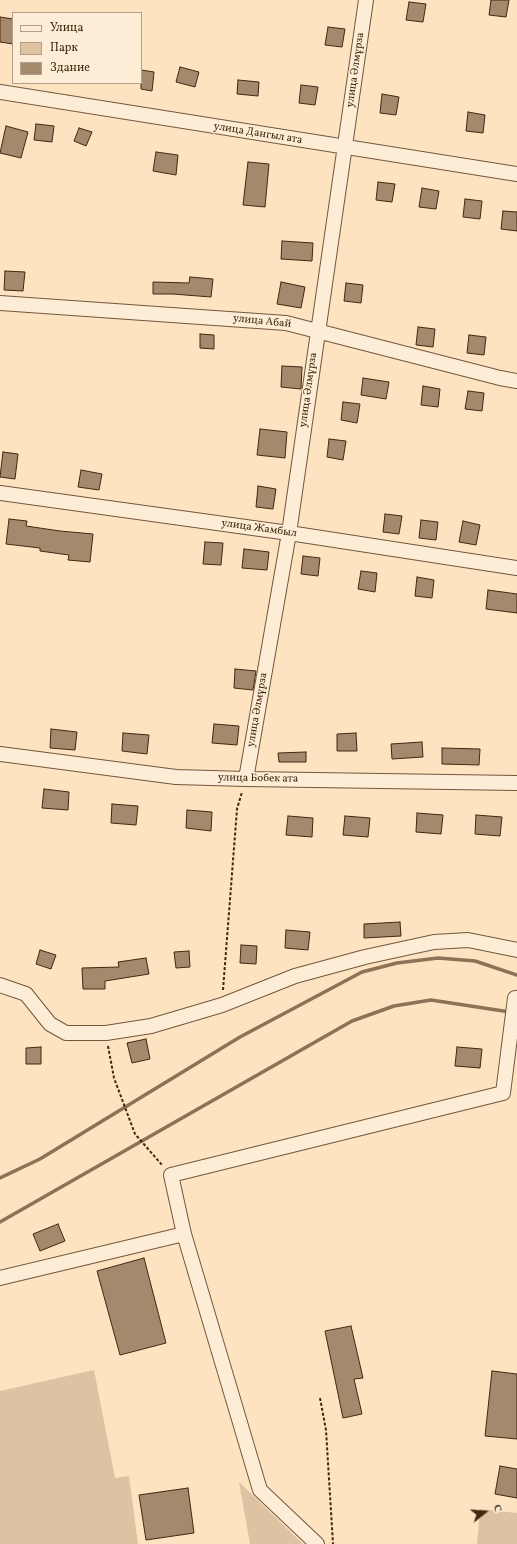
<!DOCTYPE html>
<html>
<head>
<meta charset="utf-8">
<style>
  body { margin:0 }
  #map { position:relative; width:517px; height:1544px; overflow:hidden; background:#fde3c0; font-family:Vollkorn,serif }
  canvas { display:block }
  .legend { position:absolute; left:12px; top:12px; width:130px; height:72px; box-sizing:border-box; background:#feedd6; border:1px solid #b39e87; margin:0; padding:5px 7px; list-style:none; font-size:12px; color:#432811 }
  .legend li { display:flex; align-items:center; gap:8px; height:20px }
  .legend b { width:20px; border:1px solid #b39e87 }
  .north { position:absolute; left:465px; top:1492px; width:40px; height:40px; -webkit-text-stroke:3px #feedd6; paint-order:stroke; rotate:73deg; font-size:11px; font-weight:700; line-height:16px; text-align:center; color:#432811 }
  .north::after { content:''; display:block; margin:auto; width:14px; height:18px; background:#432811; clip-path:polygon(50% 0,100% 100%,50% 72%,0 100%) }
</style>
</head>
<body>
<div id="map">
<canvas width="517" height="1544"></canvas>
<ul class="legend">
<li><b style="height:5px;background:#feedd6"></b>Улица</li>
<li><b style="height:11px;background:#ddc3a2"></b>Парк</li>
<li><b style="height:11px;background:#a4896c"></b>Здание</li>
</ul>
<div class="north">С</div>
</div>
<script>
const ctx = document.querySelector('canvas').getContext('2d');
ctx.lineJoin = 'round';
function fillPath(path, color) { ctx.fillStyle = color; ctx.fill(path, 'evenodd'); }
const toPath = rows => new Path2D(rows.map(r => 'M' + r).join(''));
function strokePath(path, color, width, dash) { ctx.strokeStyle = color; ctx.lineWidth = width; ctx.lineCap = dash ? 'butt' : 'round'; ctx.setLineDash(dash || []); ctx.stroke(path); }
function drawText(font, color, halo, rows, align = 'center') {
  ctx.font = font + ' Vollkorn,serif'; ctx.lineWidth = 3; ctx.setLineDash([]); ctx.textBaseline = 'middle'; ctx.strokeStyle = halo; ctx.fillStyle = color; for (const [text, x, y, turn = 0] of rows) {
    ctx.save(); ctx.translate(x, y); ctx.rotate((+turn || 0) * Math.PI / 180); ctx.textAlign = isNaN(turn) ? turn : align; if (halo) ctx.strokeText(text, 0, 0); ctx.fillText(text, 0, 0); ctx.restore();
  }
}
fillPath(toPath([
  [94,1370,115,1478,129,1476,138,1544,0,1544,0,1391],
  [239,1482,303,1544,250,1544],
  [480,1509,517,1513,517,1544,477,1544]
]), '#ddc3a2');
strokePath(toPath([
  [0,1178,40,1159,240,1037,362,972,397,963,438,958,475,961,517,975],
  [0,1222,352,1021,394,1006,431,1000,510,1012]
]), '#8d7256', 3.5);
const building = toPath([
  [491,0,509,0,506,17,489,15,491,0],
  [409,2,426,4,423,22,406,20,409,2],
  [0,17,13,19,13,44,0,42,0,17],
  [328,27,345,29,342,47,325,45,328,27],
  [180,67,199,72,195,87,176,82,180,67],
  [141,70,154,72,152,91,141,89,141,70],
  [238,80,259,82,258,96,237,94,238,80],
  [301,85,318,87,315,105,299,103,301,85],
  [382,94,399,97,396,115,380,113,382,94],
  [468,112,485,115,483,133,466,131,468,112],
  [36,124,54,126,52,142,34,140,36,124],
  [6,126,28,132,21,158,0,153,6,126],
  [79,128,92,132,86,146,74,141,79,128],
  [156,152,178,155,176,175,153,171,156,152],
  [248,162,269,164,265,207,243,205,248,162],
  [378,182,395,184,392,202,376,200,378,182],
  [422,188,439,191,436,209,419,207,422,188],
  [465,199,482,201,480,219,463,217,465,199],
  [503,211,517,212,517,231,501,229,503,211],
  [282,241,313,243,312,261,281,259,282,241],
  [5,271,25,272,23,291,4,290,5,271],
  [190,277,213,279,211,297,173,294,153,294,153,282,189,283,190,277],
  [281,282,305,287,301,308,277,304,281,282],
  [346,283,363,285,361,303,344,301,346,283],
  [418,327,435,329,433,347,416,345,418,327],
  [200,334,214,335,214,349,200,348,200,334],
  [469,335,486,337,484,355,467,353,469,335],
  [282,366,302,367,301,389,281,387,282,366],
  [363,378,389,382,386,399,361,395,363,378],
  [423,386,440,389,438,407,421,405,423,386],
  [468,391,484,393,482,411,465,409,468,391],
  [343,402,360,404,357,423,341,420,343,402],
  [260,429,287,432,285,458,257,455,260,429],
  [329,439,346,441,343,460,327,457,329,439],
  [3,452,18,454,15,479,0,477,3,452],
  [81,470,102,474,99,490,78,487,81,470],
  [258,486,276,489,273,509,256,507,258,486],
  [385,514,402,516,399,534,383,532,385,514],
  [9,519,27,521,26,526,60,531,93,534,90,562,68,560,69,555,40,551,40,548,6,544,9,519],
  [421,520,438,522,436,540,419,538,421,520],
  [463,521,480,525,476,545,459,542,463,521],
  [205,542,223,543,221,565,203,564,205,542],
  [244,549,269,552,267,570,242,568,244,549],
  [303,556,320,558,318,576,301,574,303,556],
  [361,571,377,573,375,592,358,589,361,571],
  [417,577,434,580,432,598,415,596,417,577],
  [488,590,517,594,517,613,486,609,488,590],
  [235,669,256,671,253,690,234,688,235,669],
  [214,724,239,726,237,745,212,743,214,724],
  [51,729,77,732,75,750,50,748,51,729],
  [123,733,149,735,147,754,122,751,123,733],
  [356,733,357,751,337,751,337,734,356,733],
  [422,742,423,757,392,759,391,744,422,742],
  [442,748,480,749,479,765,442,764,442,748],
  [306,752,306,762,279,762,278,753,306,752],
  [44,789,69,792,68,810,42,808,44,789],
  [112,804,138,806,136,825,111,823,112,804],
  [187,810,212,812,211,831,186,828,187,810],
  [417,813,443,815,441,834,416,832,417,813],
  [476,815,502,817,500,836,475,834,476,815],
  [288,816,313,818,312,837,286,835,288,816],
  [345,816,370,818,368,837,343,835,345,816],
  [400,922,401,936,364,938,364,924,400,922],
  [286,930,310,932,308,950,285,948,286,930],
  [241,945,257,946,256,964,240,963,241,945],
  [40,950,56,955,51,969,36,964,40,950],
  [189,951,190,967,176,968,174,952,189,951],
  [146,958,149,974,105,981,105,989,83,989,82,968,119,967,118,962,146,958],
  [146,1039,150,1059,132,1063,127,1043,146,1039],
  [41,1047,41,1064,26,1064,26,1048,41,1047],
  [457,1047,482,1049,480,1068,455,1066,457,1047],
  [58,1224,65,1241,40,1251,33,1234,58,1224],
  [144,1258,166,1343,120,1355,97,1271,144,1258],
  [351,1326,363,1378,354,1379,362,1414,343,1418,325,1331,351,1326],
  [492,1371,517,1374,517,1439,485,1436,492,1371],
  [500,1466,517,1469,517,1498,495,1494,500,1466],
  [188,1488,194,1533,146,1540,139,1495,188,1488]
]);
fillPath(building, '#a4896c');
strokePath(building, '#432811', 1);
const minor = toPath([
  [0,92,517,174],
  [0,303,286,323,500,378,517,381],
  [0,493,289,533,517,568],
  [0,754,176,777,246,779,517,783],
  [246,779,289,533,366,0],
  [0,985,26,994,50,1024,66,1033,106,1033,151,1026,222,1005,295,976,365,957,434,942,468,940,517,950],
  [0,1278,184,1234],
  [317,1544,260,1490,184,1234,171,1175,503,1093,515,998,517,998]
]);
strokePath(minor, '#72573d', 16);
strokePath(toPath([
  [223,990,237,809,242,792],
  [108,1046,114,1078,135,1134,163,1166],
  [320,1398,326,1430,333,1544]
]), '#432811', 2, [3, 2]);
strokePath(minor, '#feedd6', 14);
drawText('11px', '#432811', '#feedd6', [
  ["улица Әлмұрза",356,70,-82],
  ["улица Дангыл ата",258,134,9],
  ["улица Абай",262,322,6],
  ["улица Әлмұрза",309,390,-82],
  ["улица Жамбыл",259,529,8],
  ["улица Әлмұрза",258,710,-80],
  ["улица Бобек ата",258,779,1]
]);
</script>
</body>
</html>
